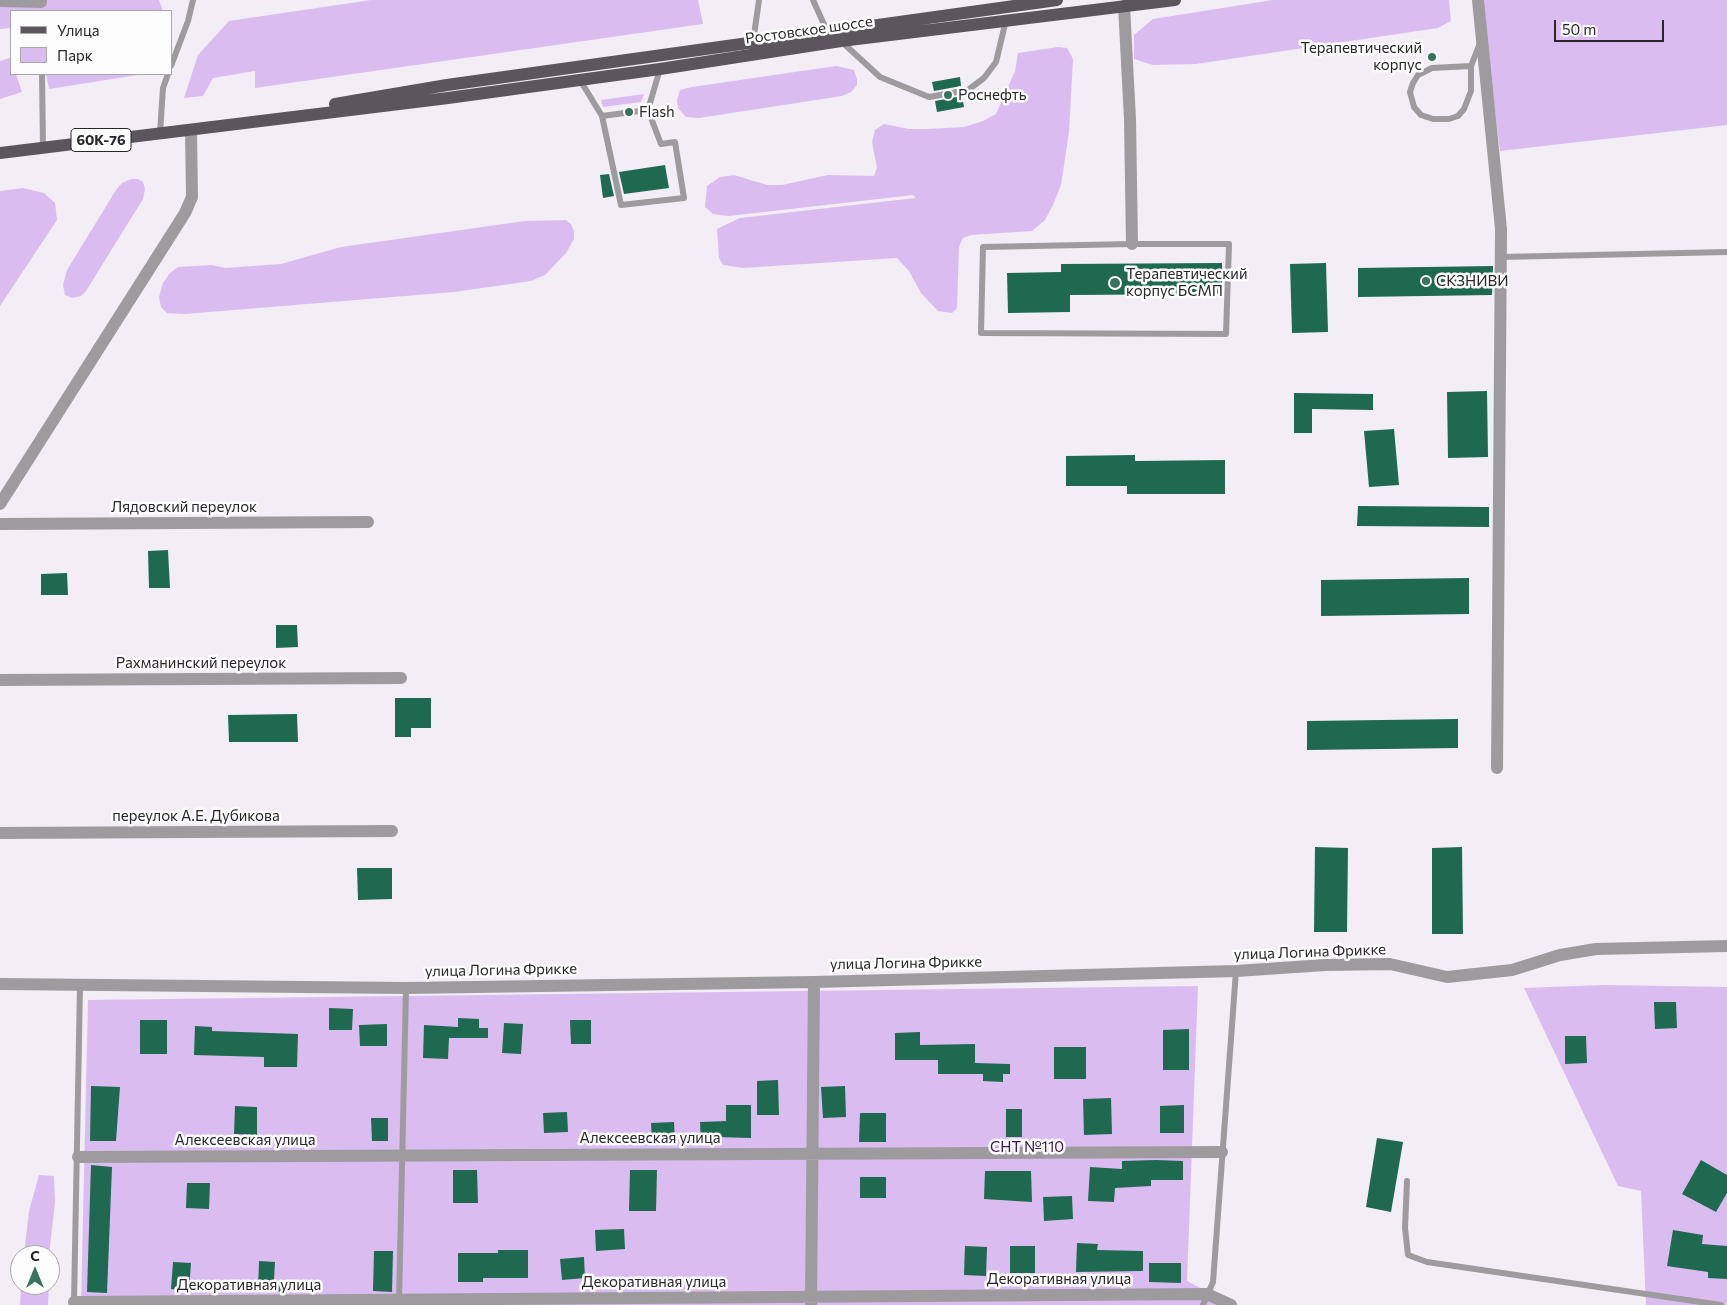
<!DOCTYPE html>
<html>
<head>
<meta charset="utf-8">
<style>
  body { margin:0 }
  #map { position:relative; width:1727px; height:1305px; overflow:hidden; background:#f3edf6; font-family:Commissioner,sans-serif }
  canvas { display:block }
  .legend { position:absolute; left:10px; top:10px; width:162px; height:65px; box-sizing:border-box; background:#fefdfe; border:1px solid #a9a7a9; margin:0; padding:6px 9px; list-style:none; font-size:15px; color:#29272a }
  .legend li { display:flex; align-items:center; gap:10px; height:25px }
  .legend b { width:25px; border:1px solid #a9a7a9 }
  .north { position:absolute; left:10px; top:1245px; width:50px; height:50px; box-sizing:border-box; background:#fefdfe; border:1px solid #a9a7a9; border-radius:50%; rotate:0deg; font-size:14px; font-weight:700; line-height:20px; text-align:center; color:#29272a }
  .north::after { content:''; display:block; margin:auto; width:18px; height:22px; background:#38735d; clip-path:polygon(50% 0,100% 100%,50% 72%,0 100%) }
  .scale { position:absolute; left:1554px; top:20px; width:110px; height:22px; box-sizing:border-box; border:2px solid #29272a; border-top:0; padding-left:6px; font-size:15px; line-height:18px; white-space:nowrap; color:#29272a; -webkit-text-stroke:4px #fefdfe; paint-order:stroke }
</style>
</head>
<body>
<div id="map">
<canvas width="1727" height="1305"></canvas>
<ul class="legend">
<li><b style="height:6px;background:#5a565c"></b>Улица</li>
<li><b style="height:14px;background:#dbbcf0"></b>Парк</li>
</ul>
<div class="north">С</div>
<div class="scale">50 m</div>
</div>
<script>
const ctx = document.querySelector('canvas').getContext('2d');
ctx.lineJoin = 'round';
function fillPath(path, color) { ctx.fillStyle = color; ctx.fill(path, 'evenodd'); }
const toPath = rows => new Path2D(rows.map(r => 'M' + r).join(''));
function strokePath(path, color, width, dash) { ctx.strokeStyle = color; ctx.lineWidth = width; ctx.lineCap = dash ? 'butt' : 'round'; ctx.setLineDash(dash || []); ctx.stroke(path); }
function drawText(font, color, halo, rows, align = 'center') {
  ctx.font = font + ' Commissioner,sans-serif'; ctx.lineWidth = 5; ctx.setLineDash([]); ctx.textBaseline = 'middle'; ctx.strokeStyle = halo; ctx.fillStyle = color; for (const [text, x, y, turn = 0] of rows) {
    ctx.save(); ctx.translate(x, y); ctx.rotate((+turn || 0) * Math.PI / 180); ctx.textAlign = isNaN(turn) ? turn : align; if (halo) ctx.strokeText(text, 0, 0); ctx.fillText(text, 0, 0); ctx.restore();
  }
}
fillPath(toPath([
  [0,0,159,0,163,11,11,11,11,28,0,29],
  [371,0,698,0,703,24,255,88,255,71,213,78,203,96,184,98,198,55,229,21],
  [1273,0,1449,0,1451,21,1438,28,1196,64,1153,65,1134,59,1134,35,1153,19],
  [1481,0,1727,0,1727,125,1500,151],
  [1058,47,1067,48,1073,59,1069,132,1061,185,1053,205,1045,220,1032,231,971,235,963,238,959,247,957,308,952,313,938,311,921,293,909,271,897,258,743,268,723,265,719,258,717,229,740,218,916,198,913,195,729,216,713,214,705,207,707,186,720,177,734,175,767,185,782,185,828,175,874,176,877,168,872,142,875,130,884,124,909,129,927,129,964,127,983,121,996,114,1015,71,1018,53],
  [10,58,11,74,16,74,22,92,0,99,0,61],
  [836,66,854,70,857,79,857,85,851,92,842,96,699,118,686,117,678,108,677,100,680,90,692,87],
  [46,74,144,74,49,89],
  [644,94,641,102,603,107,601,100],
  [131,179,138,179,143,182,145,189,143,199,86,291,81,296,72,298,65,295,63,285,67,270,116,190,122,183],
  [23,188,44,193,55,203,57,220,0,306,0,191],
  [566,220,571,224,574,231,574,239,566,253,545,275,531,281,454,292,185,314,167,313,161,307,159,297,163,283,170,273,178,267,212,265,225,268,281,264,341,247,525,221],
  [1604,985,1727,987,1727,1305,1646,1305,1641,1191,1618,1186,1524,988],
  [1198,986,1187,1281,1233,1305,81,1305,88,1000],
  [39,1175,54,1176,55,1202,49,1255,24,1255,29,1211],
  [21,1285,49,1285,48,1305,20,1305]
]), '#dbbcf0');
fillPath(toPath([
  [960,77,961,86,934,91,932,82],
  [962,96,964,107,937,112,935,101],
  [665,165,669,188,624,194,619,172],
  [609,174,614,196,603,198,600,175],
  [1222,263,1222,294,1070,295,1070,312,1008,313,1007,273,1061,272,1061,264],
  [1326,263,1328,332,1292,333,1290,264],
  [1493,266,1492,295,1358,297,1358,268],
  [1487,391,1488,457,1448,458,1447,392],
  [1294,393,1373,394,1373,410,1312,409,1312,433,1294,433],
  [1394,429,1399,485,1369,487,1364,431],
  [1135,455,1135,461,1225,460,1225,494,1127,494,1127,486,1066,486,1066,456],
  [1358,506,1489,507,1489,527,1357,526],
  [168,550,170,588,149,588,148,551],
  [67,573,68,595,41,595,41,574],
  [1469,578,1469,614,1321,616,1321,580],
  [276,625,297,625,298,647,276,648],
  [395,698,431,698,431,728,411,728,411,737,395,737],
  [297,714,298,742,229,742,228,715],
  [1458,719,1458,748,1307,750,1307,721],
  [1315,847,1348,848,1347,932,1314,932],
  [1462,847,1463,934,1432,934,1432,848],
  [357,868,392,868,392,899,358,900],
  [1654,1002,1676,1002,1677,1028,1655,1029],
  [329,1008,353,1009,352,1030,329,1030],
  [458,1018,479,1019,479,1028,488,1028,488,1038,449,1038,448,1059,423,1058,424,1025,458,1027],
  [140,1020,167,1020,167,1054,140,1054],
  [570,1020,591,1020,591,1044,571,1044],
  [504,1023,523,1024,521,1054,502,1053],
  [387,1024,387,1046,360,1046,359,1025],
  [195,1026,212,1027,212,1031,298,1034,297,1067,264,1067,264,1057,194,1055],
  [1189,1029,1189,1070,1163,1070,1163,1030],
  [920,1032,920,1045,975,1044,975,1063,1010,1064,1010,1074,1003,1074,1003,1082,983,1081,983,1074,938,1074,938,1060,895,1060,895,1033],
  [1565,1036,1586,1036,1587,1063,1565,1064],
  [1054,1047,1086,1047,1086,1079,1054,1079],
  [778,1080,779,1115,757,1115,757,1081],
  [91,1086,120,1087,116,1141,90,1141],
  [845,1086,846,1117,823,1118,821,1087],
  [1111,1098,1112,1134,1084,1135,1083,1099],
  [726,1105,751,1105,751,1138,716,1137,717,1142,701,1143,700,1122,726,1121],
  [1184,1105,1184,1133,1160,1133,1160,1106],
  [235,1106,257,1107,257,1135,234,1134],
  [1006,1109,1022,1109,1022,1137,1006,1137],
  [567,1112,568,1132,544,1133,543,1113],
  [860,1113,886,1113,886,1142,859,1142],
  [371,1118,388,1118,388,1141,372,1141],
  [674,1122,675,1143,652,1144,651,1123],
  [1377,1138,1403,1142,1391,1212,1366,1207],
  [1156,1160,1183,1161,1183,1180,1151,1180,1151,1186,1115,1188,1114,1202,1088,1201,1090,1167,1122,1169,1122,1161],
  [1701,1160,1727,1175,1727,1193,1716,1212,1682,1194],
  [91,1165,112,1167,107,1293,87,1292],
  [453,1170,477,1170,478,1203,453,1203],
  [630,1170,657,1170,656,1211,629,1211],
  [985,1171,1031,1171,1032,1202,984,1199],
  [860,1177,886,1177,886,1198,860,1198],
  [187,1183,210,1183,209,1209,186,1208],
  [1072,1196,1073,1219,1044,1221,1043,1197],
  [624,1229,625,1249,596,1251,595,1230],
  [1673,1230,1703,1235,1702,1244,1727,1246,1727,1279,1708,1278,1708,1272,1667,1266],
  [1077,1243,1098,1244,1097,1250,1143,1251,1143,1271,1076,1272],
  [965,1246,987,1247,986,1276,964,1275],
  [1010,1246,1035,1246,1035,1273,1010,1273],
  [498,1250,528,1250,528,1278,483,1278,483,1282,458,1282,458,1253,498,1253],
  [374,1251,393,1251,392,1292,373,1291],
  [584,1257,585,1278,562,1280,560,1259],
  [259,1261,275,1262,274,1280,284,1281,284,1292,258,1290],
  [173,1262,191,1263,189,1291,171,1289],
  [1149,1263,1181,1263,1181,1283,1149,1282]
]), '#1e6950');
strokePath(toPath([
  [813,0,827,31],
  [753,42,759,0],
  [842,42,880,77,929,97,968,90,984,78,996,62,1006,20],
  [171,66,188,21,193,0],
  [1471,66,1432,68,1418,75,1413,83,1410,92,1414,107,1421,115,1433,119,1449,119,1458,116,1464,109,1471,91,1471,66,1480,43],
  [42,74,43,147],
  [580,80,602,116,648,110,660,69],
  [602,116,621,205,684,198,675,142,661,144,648,110],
  [160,133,163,88,168,74],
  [1132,244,1229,244,1226,334,981,333,983,247,1132,244],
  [1501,257,1727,252],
  [1407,1181,1405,1228,1408,1255,1427,1262,1721,1305],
  [399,1301,406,988],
  [74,1302,80,986],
  [1203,1305,1213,1282,1236,971]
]), '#9d9b9e', 6);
strokePath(toPath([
  [1478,0,1501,229,1497,768],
  [0,1,41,2],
  [1124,6,1130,119,1132,244],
  [0,504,185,213,192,197,191,131],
  [0,524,368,522],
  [0,680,401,678],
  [0,833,392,831],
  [0,984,406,988,814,982,1236,971,1325,965,1390,964,1447,977,1512,970,1560,955,1596,949,1727,946],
  [78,1157,1222,1152],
  [74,1302,1207,1294,1231,1305],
  [811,1304,814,982]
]), '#9d9b9e', 12);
strokePath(toPath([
  [335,104,447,85,1057,0],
  [0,153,448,98,660,69,841,41,1175,0]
]), '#5a565c', 12);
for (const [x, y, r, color] of [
  [1432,57,5,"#38735d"],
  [948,95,5,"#38735d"],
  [629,112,5,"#38735d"],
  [1426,281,5,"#38735d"],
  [1115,283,6,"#38735d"]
]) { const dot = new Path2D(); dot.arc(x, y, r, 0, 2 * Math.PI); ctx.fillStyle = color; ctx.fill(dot); strokePath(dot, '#fefdfe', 2); }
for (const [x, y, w] of [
  [101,140,60]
]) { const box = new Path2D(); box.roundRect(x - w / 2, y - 11.5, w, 23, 4); ctx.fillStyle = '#fefdfe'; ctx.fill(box); strokePath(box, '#29272a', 1); }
drawText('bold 14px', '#29272a', null, [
  ["60К-76",101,140]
]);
drawText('15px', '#29272a', '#fefdfe', [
  ["Ростовское шоссе",809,30,-8],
  ["Лядовский переулок",184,507],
  ["Рахманинский переулок",201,663],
  ["переулок А.Е. Дубикова",196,816],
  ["улица Логина Фрикке",1310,952,-2],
  ["улица Логина Фрикке",906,963,-1],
  ["улица Логина Фрикке",501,970,-1],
  ["Алексеевская улица",650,1138],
  ["Алексеевская улица",245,1140],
  ["Декоративная улица",1059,1279],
  ["Декоративная улица",654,1282],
  ["Декоративная улица",249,1285]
]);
drawText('15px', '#29272a', '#fefdfe', [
  ["Терапевтический",1422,48,"right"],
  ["корпус",1422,65,"right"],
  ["Роснефть",958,95],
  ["Flash",639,112],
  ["Терапевтический",1126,274],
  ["корпус БСМП",1126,291],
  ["СКЗНИВИ",1436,281]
], 'left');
drawText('15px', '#411656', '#fefdfe', [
  ["СНТ №110",1027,1147]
]);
</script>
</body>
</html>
